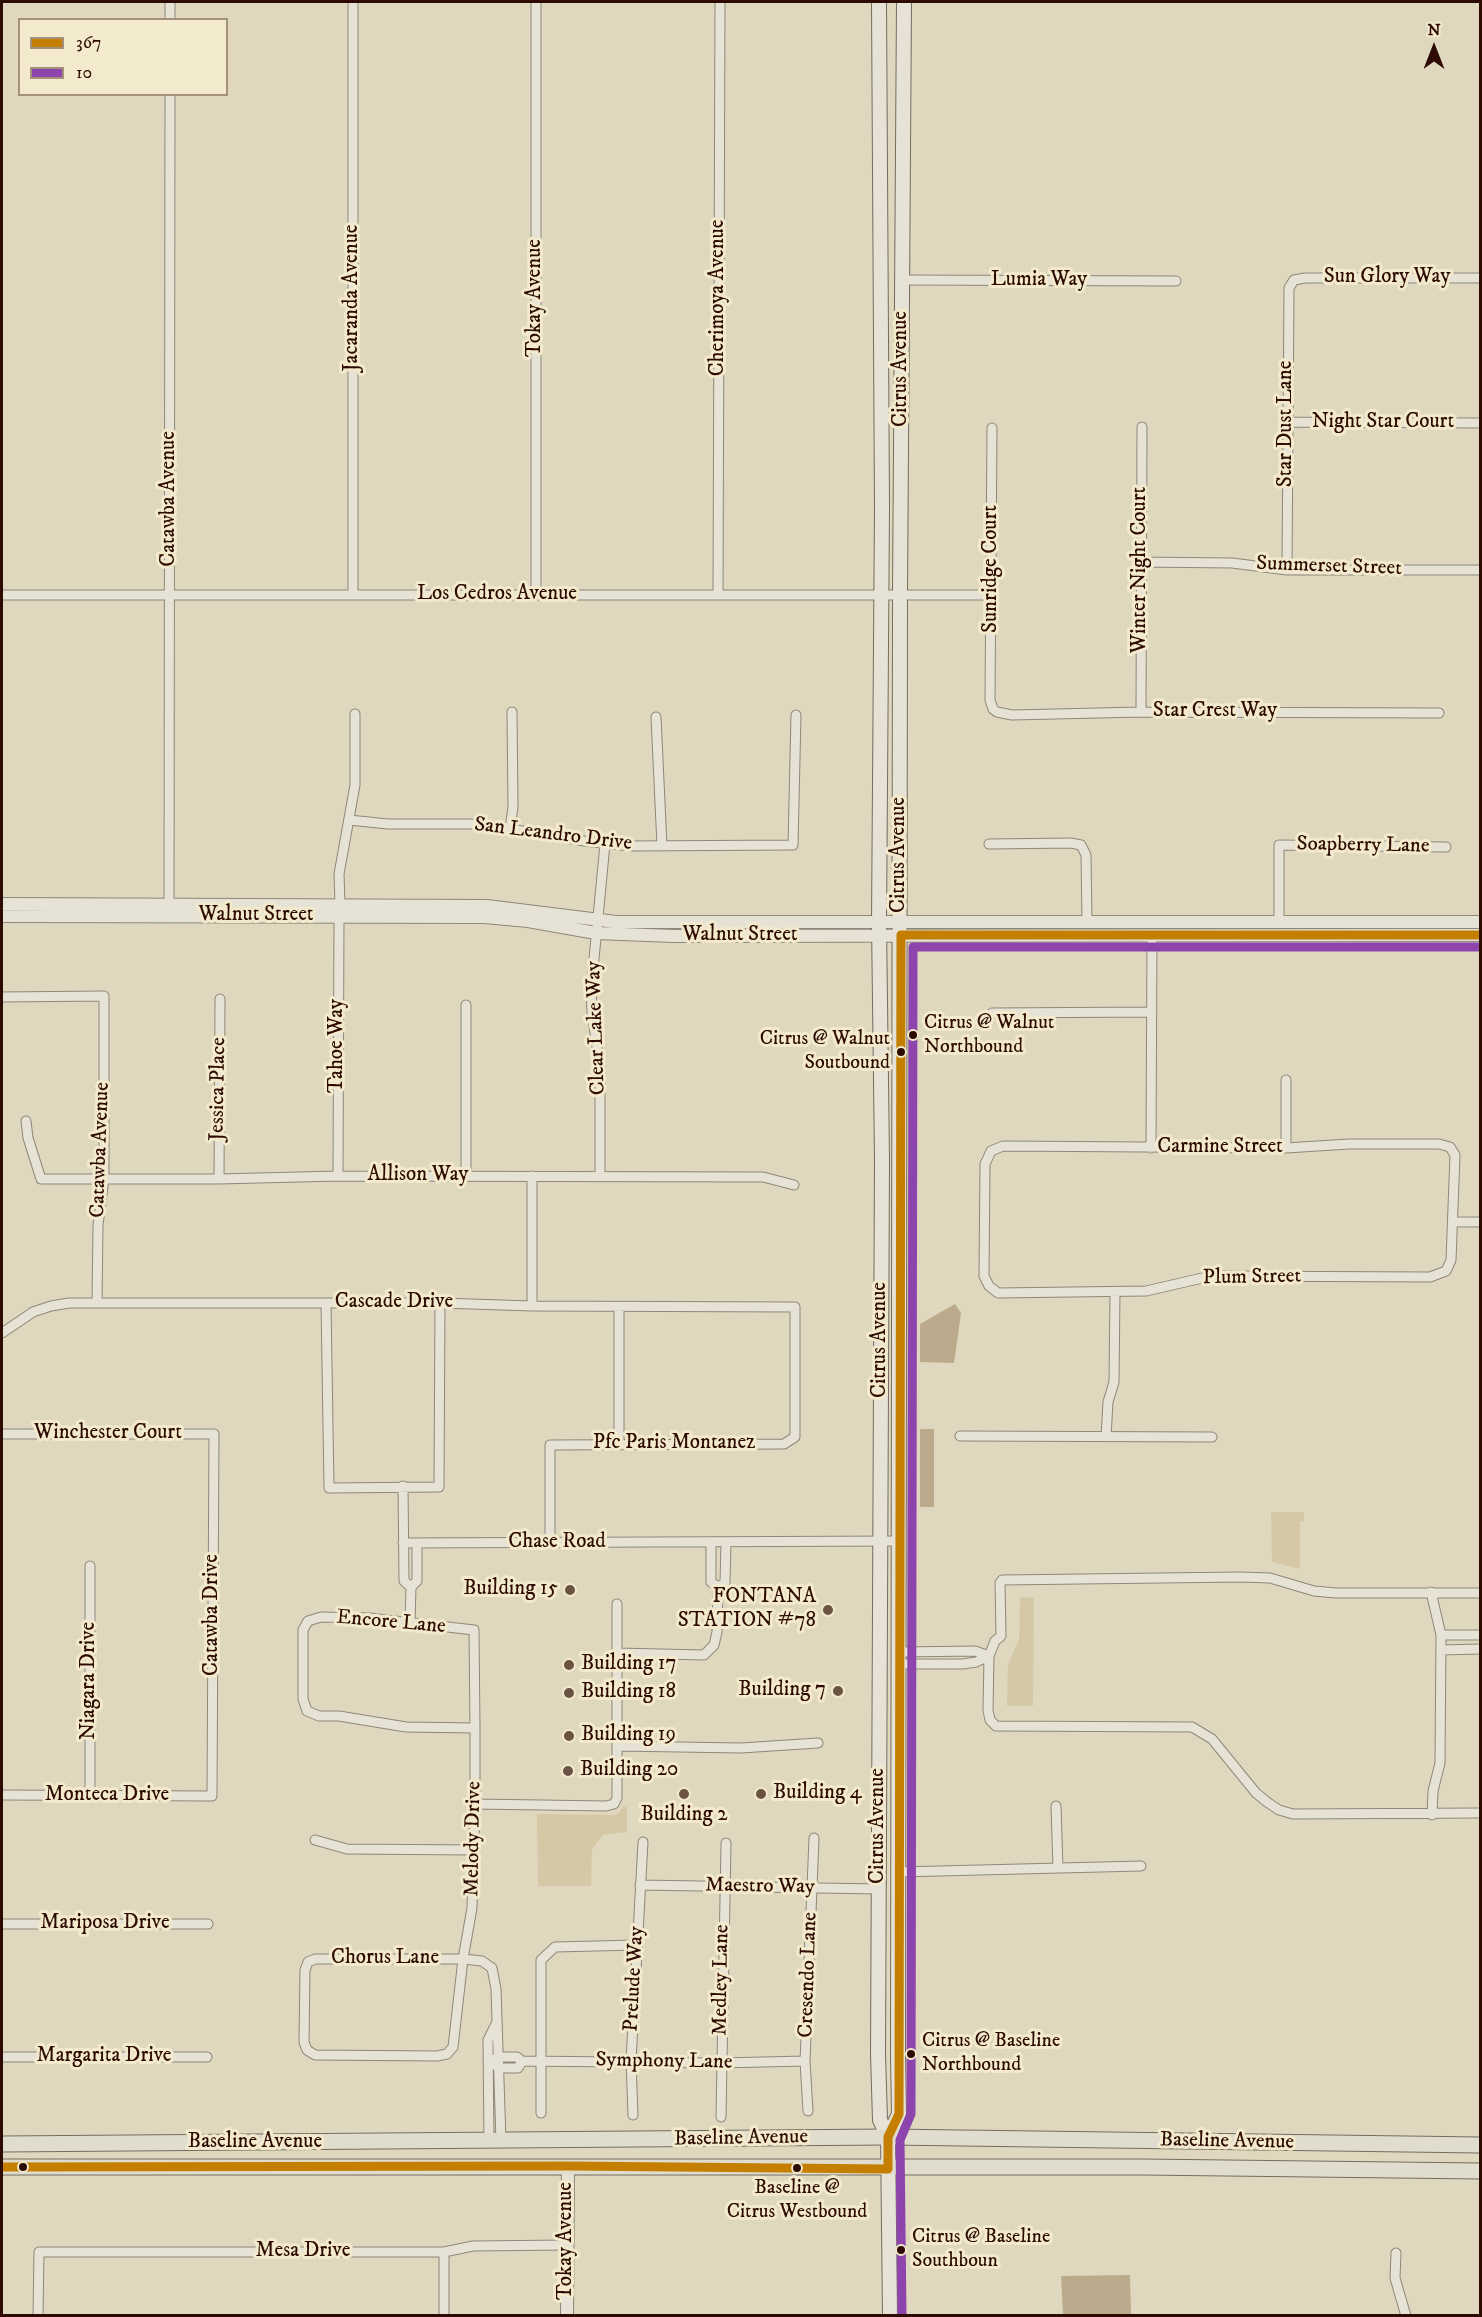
<!DOCTYPE html>
<html>
<head>
<meta charset="utf-8">
<style>
  body { margin:0 }
  #map { position:relative; width:1482px; height:2317px; overflow:hidden; background:#dfd8bf; font-family:"IM FELL DW Pica",serif }
  canvas { display:block }
  .frame { position:absolute; inset:0; border:3px solid #2d0b02; pointer-events:none }
  .legend { position:absolute; left:18px; top:18px; width:210px; height:78px; box-sizing:border-box; background:#f3eacd; border:2px solid #a4917c; margin:0; padding:8px 10px; list-style:none; font-size:18px; color:#2d0b02 }
  .legend li { display:flex; align-items:center; gap:12px; height:30px }
  .legend b { width:30px; border:2px solid #a4917c }
  .north { position:absolute; left:1404px; top:18px; width:60px; height:60px; -webkit-text-stroke:4px #f3eacd; paint-order:stroke; rotate:0deg; font-size:16px; font-weight:700; line-height:24px; text-align:center; color:#2d0b02 }
  .north::after { content:''; display:block; margin:auto; width:21px; height:27px; background:#2d0b02; clip-path:polygon(50% 0,100% 100%,50% 72%,0 100%) }
</style>
</head>
<body>
<div id="map">
<canvas width="1482" height="2317"></canvas>
<div class="frame"></div>
<ul class="legend">
<li><b style="height:8px;background:#c47f00"></b>367</li>
<li><b style="height:8px;background:#8e44ad"></b>10</li>
</ul>
<div class="north">N</div>
</div>
<script>
const ctx = document.querySelector('canvas').getContext('2d');
ctx.lineJoin = 'round';
function fillPath(path, color) { ctx.fillStyle = color; ctx.fill(path, 'evenodd'); }
const toPath = rows => new Path2D(rows.map(r => 'M' + r).join(''));
function strokePath(path, color, width, dash) { ctx.strokeStyle = color; ctx.lineWidth = width; ctx.lineCap = dash ? 'butt' : 'round'; ctx.setLineDash(dash || []); ctx.stroke(path); }
function drawText(font, color, halo, rows, align = 'center') {
  ctx.font = font + ' "IM FELL DW Pica",serif'; ctx.lineWidth = 6; ctx.setLineDash([]); ctx.textBaseline = 'middle'; ctx.strokeStyle = halo; ctx.fillStyle = color; for (const [text, x, y, turn = 0] of rows) {
    ctx.save(); ctx.translate(x, y); ctx.rotate((+turn || 0) * Math.PI / 180); ctx.textAlign = isNaN(turn) ? turn : align; if (halo) ctx.strokeText(text, 0, 0); ctx.fillText(text, 0, 0); ctx.restore();
  }
}
fillPath(toPath([
  [1271,1512,1304,1512,1304,1521,1300,1522,1300,1569,1272,1562],
  [1020,1597,1034,1598,1033,1706,1007,1706,1008,1664,1019,1640],
  [624,1806,627,1808,627,1832,603,1835,592,1849,591,1886,538,1886,537,1814,610,1815,618,1814]
]), '#d5c8a7');
fillPath(toPath([
  [955,1304,961,1313,954,1363,920,1362,920,1324],
  [920,1429,934,1429,934,1507,920,1507],
  [1130,2275,1131,2315,1063,2315,1061,2276]
]), '#bbaa8c');
const minor = toPath([
  [353,2,353,595],
  [170,20,170,2],
  [902,280,1176,281],
  [1286,422,1480,423],
  [992,428,990,700,993,709,997,712,1012,715,1141,712,1439,713],
  [1141,562,1232,563,1287,570,1480,570],
  [1287,570,1289,288,1294,280,1305,278,1480,278],
  [2,595,992,595],
  [536,595,536,2],
  [718,595,720,2],
  [1141,712,1142,427],
  [656,717,662,846],
  [349,820,388,824,479,824,584,841,631,846,793,845,796,715],
  [510,829,513,807,512,712],
  [989,844,1071,843,1081,845,1086,855,1087,922],
  [169,904,170,94],
  [340,904,339,874,355,785,355,714],
  [1279,922,1279,845,1446,847],
  [2,997,104,996,104,1179,98,1225,97,1303],
  [992,1013,1151,1012],
  [1286,1080,1286,1148],
  [26,1121,28,1138,41,1179,219,1179,338,1176,763,1177,794,1185],
  [1349,1144,1439,1144,1450,1147,1455,1155,1451,1260,1446,1271,1430,1277,1211,1276,1146,1291,998,1293,989,1286,984,1276,985,1164,991,1151,1003,1146,1286,1148,1349,1144],
  [1151,1148,1152,936],
  [338,1176,339,916],
  [466,1176,466,1005],
  [532,1176,532,1306],
  [600,1176,600,1067,592,1012,591,990,605,844],
  [219,1179,220,999],
  [1453,1222,1480,1222],
  [326,1303,329,1488,439,1487,440,1303],
  [619,1307,619,1445],
  [2,1333,33,1312,51,1306,69,1303,440,1303,532,1306,795,1307,795,1437,784,1444,550,1445,550,1543],
  [2,1434,214,1434,212,1796,2,1795],
  [960,1436,1212,1437],
  [1106,1437,1108,1402,1114,1382,1115,1292],
  [403,1486,404,1581,411,1587],
  [711,1542,711,1582,718,1587],
  [403,1543,899,1541],
  [718,1587,725,1583,726,1542],
  [1431,1592,1441,1635,1440,1763,1433,1791,1432,1815],
  [1480,1593,1336,1593,1314,1591,1270,1578,1240,1577,1002,1580,1000,1583,1001,1636,995,1641,989,1656,988,1710,990,1720,996,1726,1192,1727,1212,1739,1256,1793,1267,1802,1279,1810,1293,1814,1480,1813],
  [410,1623,411,1587,417,1581,417,1543],
  [1441,1635,1480,1635],
  [1441,1650,1480,1649],
  [899,1652,975,1651,989,1656],
  [617,1653,704,1655,714,1645,717,1632,718,1587],
  [899,1664,963,1664,976,1662,989,1656],
  [475,1728,406,1727,339,1716,319,1716,307,1711,303,1699,303,1630,308,1621,321,1617,369,1618,474,1630,475,1728,475,1804,472,1908,463,1959,453,2047,447,2054,437,2056,315,2055,307,2050,304,2042,305,1970,308,1962,315,1959,463,1959,482,1961,492,1968,496,1989,501,2141],
  [617,1746,741,1748,818,1743],
  [90,1796,90,1566],
  [475,1804,606,1806,614,1804,617,1798,617,1604],
  [1056,1806,1058,1868],
  [315,1840,347,1849,474,1850],
  [899,1872,1141,1866],
  [640,1885,879,1889],
  [2,1924,208,1924],
  [2,2057,207,2057],
  [488,2062,500,2057,517,2057,522,2061,720,2063,805,2061],
  [496,2066,500,2068,518,2068,522,2061],
  [808,2111,805,2061,814,1838],
  [541,2113,541,1960,555,1947,637,1945],
  [633,2115,631,2061,643,1842],
  [721,2117,726,1843],
  [489,2141,488,2040,497,2022],
  [1396,2253,1395,2278,1406,2316],
  [38,2316,39,2252,444,2252,473,2246,567,2245],
  [444,2316,444,2252]
]);
const tertiary = toPath([
  [2,904,487,906,616,922,1480,922],
  [2,916,485,917,528,921,596,933,673,936,1480,935],
  [567,2316,568,2166]
]);
const secondary = toPath([
  [879,2,882,507,879,923,882,1159,878,2054,880,2120,888,2137],
  [890,2316,888,2137,899,2114,898,2056,900,595,904,2]
]);
const primary = toPath([
  [2,2144,888,2137,1480,2145],
  [2,2167,1142,2167,1480,2171]
]);
strokePath(minor, '#8f8778', 11);
strokePath(tertiary, '#8f8778', 14);
strokePath(secondary, '#756c5f', 16);
strokePath(primary, '#756c5f', 17);
strokePath(minor, '#e6e2d5', 9);
strokePath(tertiary, '#e6e2d5', 12);
strokePath(secondary, '#e6e2d5', 14);
strokePath(primary, '#e1ddce', 15);
strokePath(toPath([
  [2,2167,568,2166,888,2169,888,2137,899,2114,901,935,1480,935]
]), '#c47f00', 9);
strokePath(toPath([
  [902,2316,900,2140,911,2114,913,947,1480,947]
]), '#8e44ad', 9);
for (const [x, y, r, color] of [
  [913,1035,5,"#2d0b02"],
  [901,1052,5,"#2d0b02"],
  [570,1590,6,"#6b5344"],
  [828,1610,6,"#6b5344"],
  [569,1665,6,"#6b5344"],
  [838,1691,6,"#6b5344"],
  [569,1693,6,"#6b5344"],
  [569,1736,6,"#6b5344"],
  [568,1771,6,"#6b5344"],
  [684,1794,6,"#6b5344"],
  [761,1794,6,"#6b5344"],
  [911,2054,5,"#2d0b02"],
  [23,2167,5,"#2d0b02"],
  [797,2168,5,"#2d0b02"],
  [901,2250,5,"#2d0b02"]
]) { const dot = new Path2D(); dot.arc(x, y, r, 0, 2 * Math.PI); ctx.fillStyle = color; ctx.fill(dot); strokePath(dot, '#f3eacd', 2); }
drawText('20px', '#2d0b02', '#f3eacd', [
  ["Citrus @ Walnut",924,1024],
  ["Northbound",924,1048],
  ["Citrus @ Walnut",890,1040,"right"],
  ["Soutbound",890,1064,"right"],
  ["Citrus @ Baseline",922,2042],
  ["Northbound",922,2066],
  ["Baseline @",797,2189,"center"],
  ["Citrus Westbound",797,2213,"center"],
  ["Citrus @ Baseline",912,2238],
  ["Southboun",912,2262]
], 'left');
drawText('21px', '#2d0b02', '#f3eacd', [
  ["Sun Glory Way",1387,278],
  ["Lumia Way",1039,281],
  ["Jacaranda Avenue",353,298,-90],
  ["Tokay Avenue",536,298,-90],
  ["Cherimoya Avenue",719,298,-90],
  ["Citrus Avenue",902,369,-90],
  ["Night Star Court",1383,423],
  ["Star Dust Lane",1287,424,-90],
  ["Catawba Avenue",170,499,-90],
  ["Summerset Street",1329,567,2],
  ["Sunridge Court",992,569,-90],
  ["Winter Night Court",1141,570,-90],
  ["Los Cedros Avenue",497,595],
  ["Star Crest Way",1215,712],
  ["San Leandro Drive",553,835,7],
  ["Soapberry Lane",1363,846,1],
  ["Citrus Avenue",900,855,-90],
  ["Walnut Street",256,916],
  ["Walnut Street",740,936],
  ["Clear Lake Way",597,1028,-92],
  ["Tahoe Way",338,1046,-90],
  ["Jessica Place",219,1089,-89],
  ["Carmine Street",1220,1148],
  ["Catawba Avenue",101,1150,-88],
  ["Allison Way",418,1176],
  ["Plum Street",1252,1278,-1],
  ["Cascade Drive",394,1303],
  ["Citrus Avenue",881,1340,-90],
  ["Winchester Court",108,1434],
  ["Pfc Paris Montanez",674,1444],
  ["Chase Road",557,1543],
  ["Catawba Drive",213,1615,-90],
  ["Encore Lane",391,1623,5],
  ["Niagara Drive",90,1681,-90],
  ["Monteca Drive",107,1796],
  ["Citrus Avenue",879,1826,-90],
  ["Melody Drive",474,1839,-89],
  ["Maestro Way",760,1887,1],
  ["Mariposa Drive",105,1924],
  ["Chorus Lane",385,1959],
  ["Cresendo Lane",809,1975,-88],
  ["Prelude Way",635,1979,-87],
  ["Medley Lane",722,1980,-89],
  ["Margarita Drive",104,2057],
  ["Symphony Lane",664,2062,1],
  ["Baseline Avenue",741,2139,-1],
  ["Baseline Avenue",1227,2142,1],
  ["Baseline Avenue",255,2143],
  ["Tokay Avenue",567,2241,-90],
  ["Mesa Drive",303,2252]
]);
drawText('21px', '#2d0b02', '#f3eacd', [
  ["Building 15",558,1590,"right"],
  ["FONTANA",816,1598,"right"],
  ["STATION #78",816,1622,"right"],
  ["Building 17",581,1665],
  ["Building 7",826,1691,"right"],
  ["Building 18",581,1693],
  ["Building 19",581,1736],
  ["Building 20",580,1771],
  ["Building 4",773,1794],
  ["Building 2",684,1816,"center"]
], 'left');
</script>
</body>
</html>
